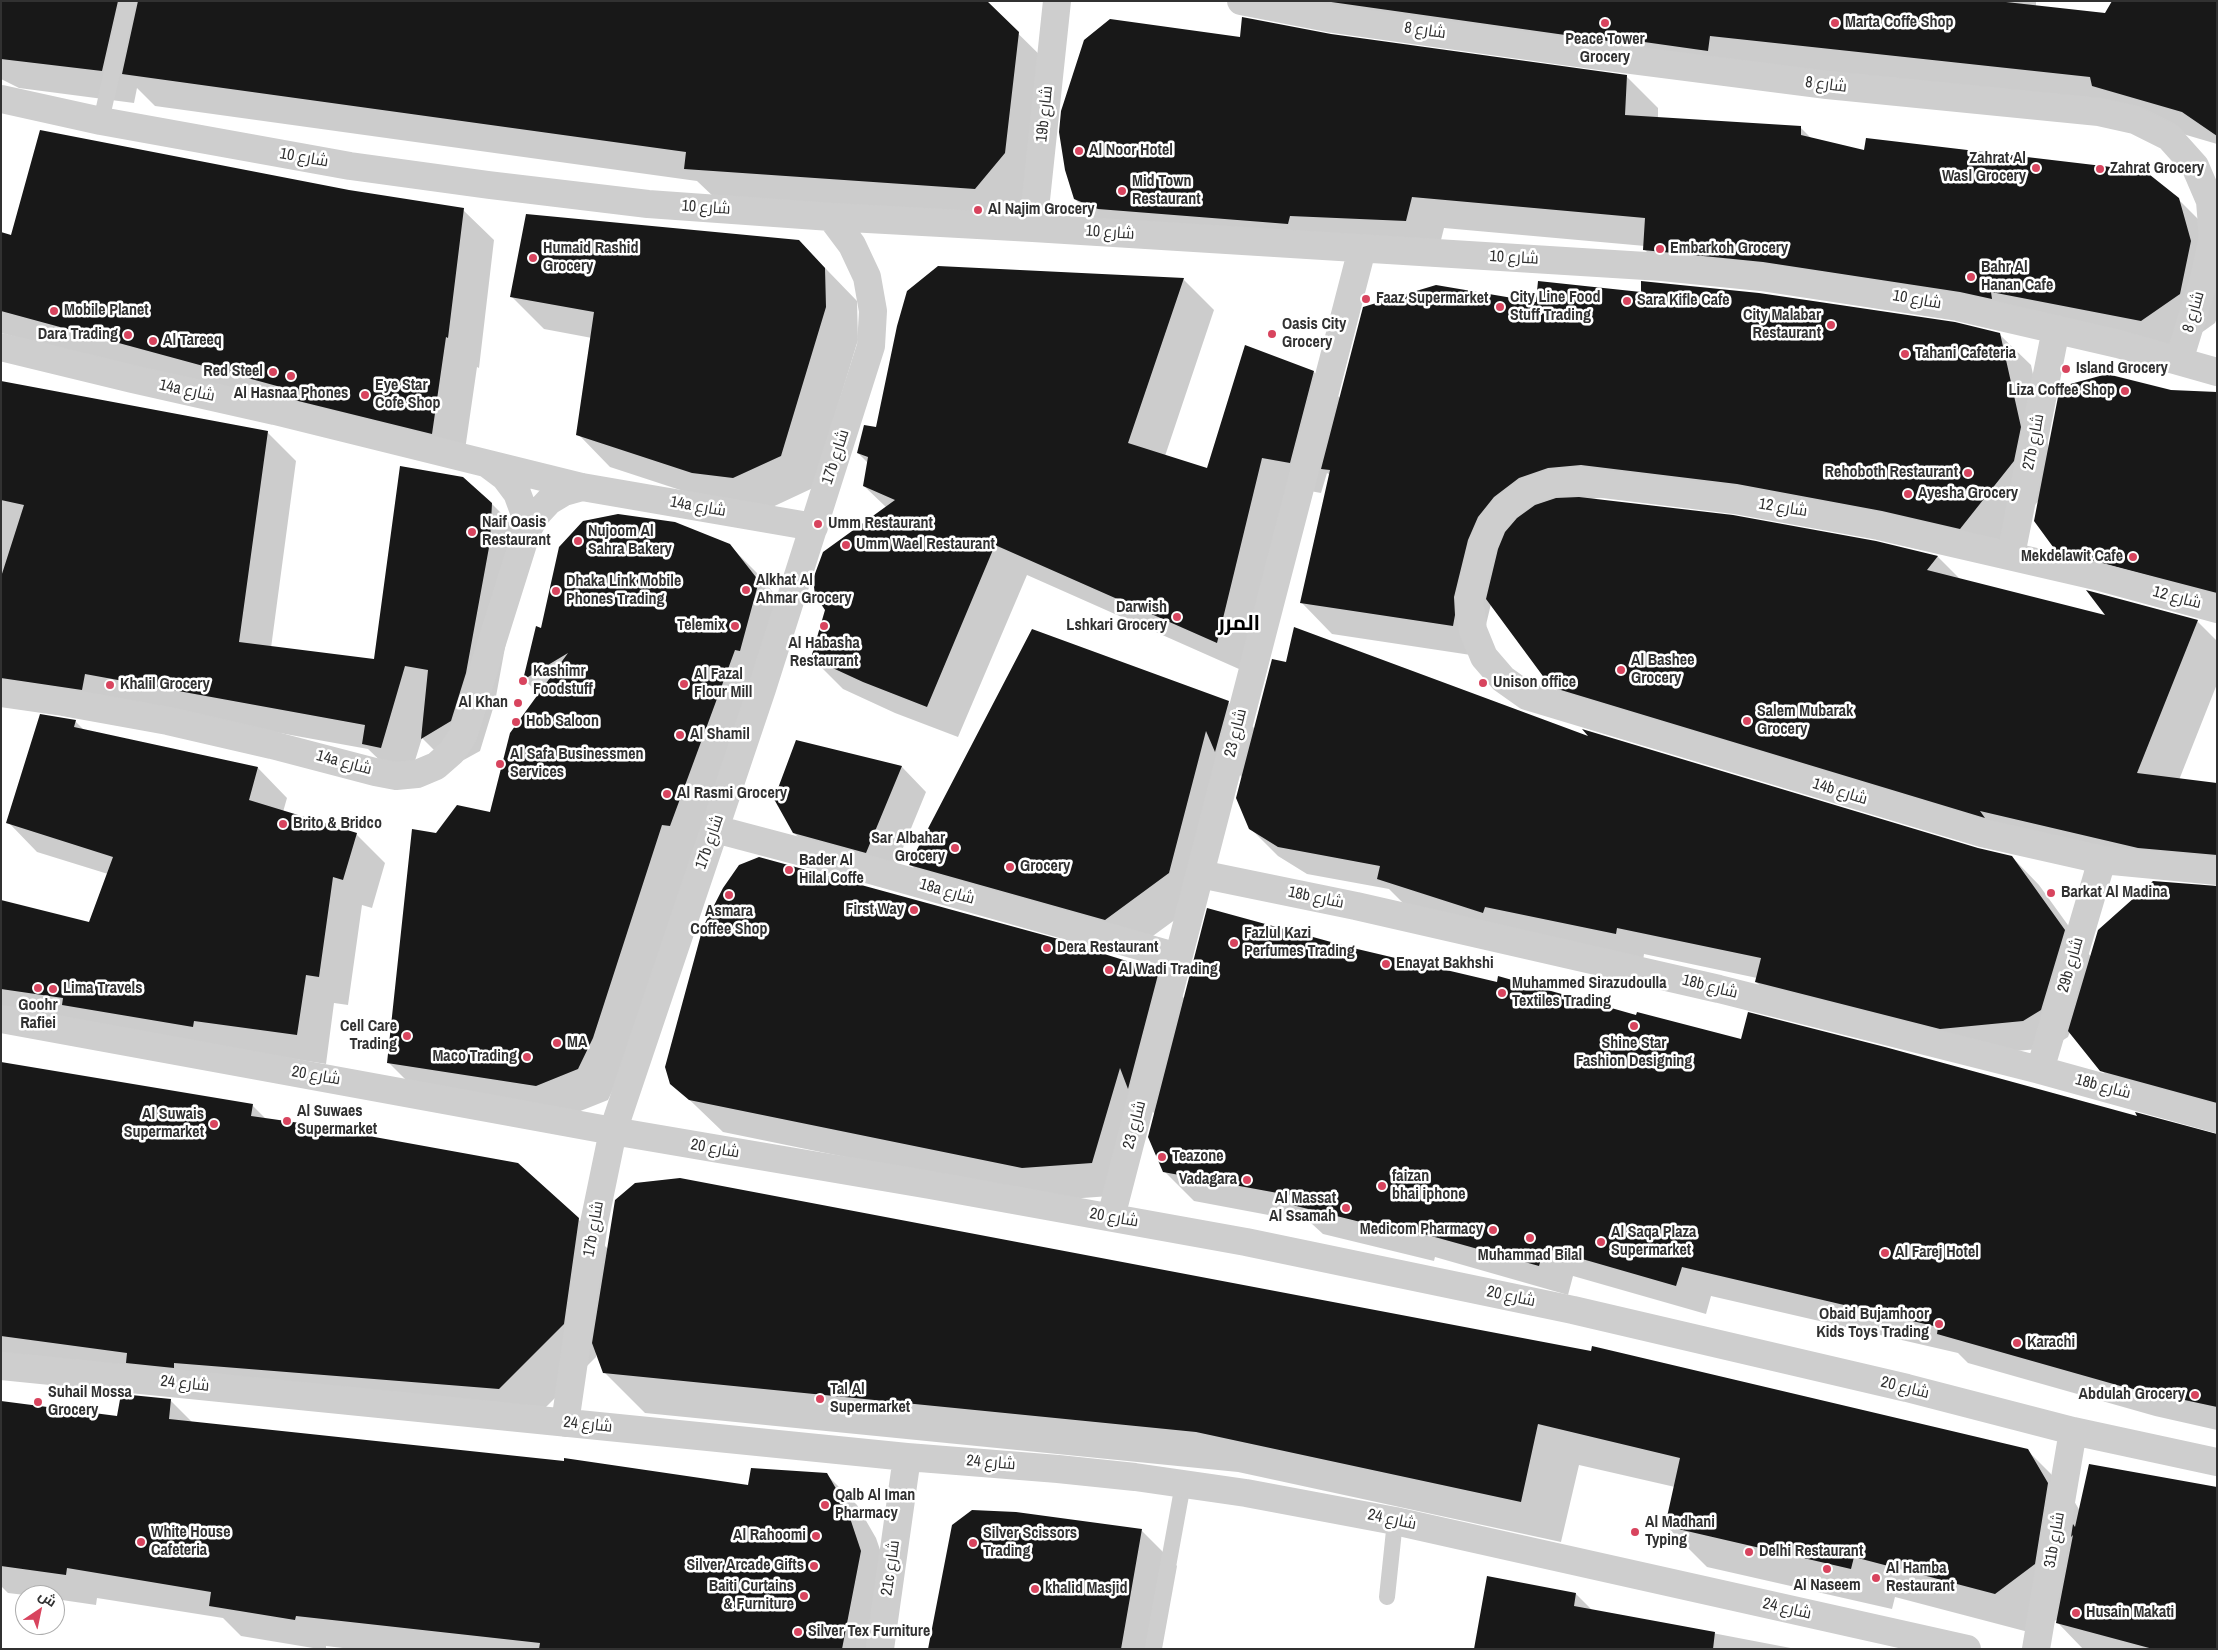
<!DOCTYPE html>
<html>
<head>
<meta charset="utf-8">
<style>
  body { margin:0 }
  #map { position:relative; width:2218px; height:1650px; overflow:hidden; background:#fff; font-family:"Archivo Narrow",Cairo,sans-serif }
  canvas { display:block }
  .frame { position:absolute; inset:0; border:2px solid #313131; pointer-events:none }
  .north { position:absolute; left:15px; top:1585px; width:50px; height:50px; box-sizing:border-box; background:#fff; border:1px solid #adadad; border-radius:50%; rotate:34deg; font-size:14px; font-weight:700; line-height:20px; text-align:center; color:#313131 }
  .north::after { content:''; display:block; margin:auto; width:18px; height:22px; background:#d8445e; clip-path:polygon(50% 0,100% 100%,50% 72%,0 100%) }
</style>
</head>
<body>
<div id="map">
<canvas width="2218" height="1650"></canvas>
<div class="frame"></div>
<div class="north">ش</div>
</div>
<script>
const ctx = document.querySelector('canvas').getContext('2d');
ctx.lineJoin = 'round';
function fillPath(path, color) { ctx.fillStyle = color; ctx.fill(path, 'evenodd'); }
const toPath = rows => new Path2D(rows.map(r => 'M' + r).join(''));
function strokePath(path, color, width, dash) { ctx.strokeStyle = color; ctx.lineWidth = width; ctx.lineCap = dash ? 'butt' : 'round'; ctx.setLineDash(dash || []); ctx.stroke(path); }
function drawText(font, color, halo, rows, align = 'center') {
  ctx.font = font + ' "Archivo Narrow",Cairo,sans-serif'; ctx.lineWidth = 5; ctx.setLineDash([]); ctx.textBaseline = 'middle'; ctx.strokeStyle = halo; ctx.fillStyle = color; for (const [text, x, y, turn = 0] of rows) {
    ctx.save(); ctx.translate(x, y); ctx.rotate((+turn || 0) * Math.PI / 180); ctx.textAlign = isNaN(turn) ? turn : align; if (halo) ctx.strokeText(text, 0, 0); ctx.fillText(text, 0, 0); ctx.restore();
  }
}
fillPath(toPath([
  [1,1,985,1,1050,65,1037,185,1007,220,717,200,697,181,155,106,137,88,134,103,19,88,1,79],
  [1262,1,2036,1,2036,7,2106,14,2217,1,2217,144,2125,117],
  [1330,51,1627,77,1658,108,1658,118,1800,127,1812,139,1865,151,2178,199,2210,231,2217,254,2217,318,2215,323,2173,353,1796,293,1676,281,1645,250,1645,246,1444,228,1438,252,1107,231,1075,199],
  [463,210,494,240,479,368,477,367,463,464,306,416,1,333,1,233,12,237],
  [799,241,857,301,858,340,813,488,766,510,726,505,610,467,578,434,592,338,544,329,511,296],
  [1183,279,1214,310,1165,456,1208,470,1314,372,1341,399,1537,304,1999,334,2031,365,2049,449,2171,392,2217,393,2217,616,2089,582,2057,550,2039,500,1992,559,1769,515,1613,496,1590,499,1876,543,1938,557,1961,580,2108,618,2197,621,2217,641,2217,684,2179,780,2217,785,2217,875,2186,873,1584,718,1552,686,1491,604,1485,629,1484,657,1332,634,1301,602,1330,475,1327,473,1321,493,1293,488,1248,673,1027,575,958,737,895,713,843,689,812,658,887,508,864,486,868,463,858,453,877,428],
  [1,382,267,432,296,461,271,648,375,661,492,504,521,533,519,571,495,702,480,751,451,767,422,738,410,777,393,773,368,749,114,703,1,706],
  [729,545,761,577,789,613,623,1069,608,1100,568,1116,419,1093,388,1062,437,834,491,813,539,695,524,679,542,629],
  [1228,702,1255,729,1591,739,1977,849,2012,857,2039,885,2091,957,2217,889,2217,1123,2131,1100,2101,1070,2070,1032,2068,1037,2051,1048,1968,1055,1784,1009,1756,982,1757,978,1644,954,1643,961,1406,906,1389,889,1307,874,1278,856,1250,828,1242,777,1234,769,1198,903,1135,949,940,894,910,864],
  [75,721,84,730,258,768,287,798,283,812,356,834,385,863,372,908,362,905,348,1005,334,1003,326,1064,1,1013,1,913,89,924,108,874,37,852,8,822],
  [797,741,902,767,926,792,891,877,819,858,794,833],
  [1353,949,1742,1040,2141,1118,2217,1135,2217,1430,2155,1416,1968,1363,1958,1353,1711,1296,1706,1314,1573,1276,1568,1295,1435,1257,1434,1261,1323,1234,1311,1223,1194,1201,1164,1171,1155,1114,1149,1108,1124,1195,1055,1200,723,1132,672,1083,1158,972,1185,999],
  [1,1063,252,1105,267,1120,369,1134,373,1138,578,1219,608,1249,2027,1450,2068,1491,2080,1511,2217,1649,2083,1649,2058,1623,2059,1618,2036,1634,1895,1597,1892,1609,1707,1567,1666,1526,1675,1487,1579,1465,1561,1542,1238,1472,645,1413,604,1372,596,1350,596,1357,532,1421,1,1363],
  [170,1400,193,1423,749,1486,826,1474,857,1505,876,1538,891,1582,878,1649,351,1649,326,1646,326,1649,319,1649,241,1636,223,1618,97,1598,96,1605,55,1599,55,1595,25,1595,8,1593,1,1586,1,1402,118,1417],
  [1142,1531,1177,1566,1162,1649,929,1649],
  [1488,1577,1576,1594,1592,1610,1796,1649,1475,1649]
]), '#0003');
fillPath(toPath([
  [1,1,118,1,102,71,1,59],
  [138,1,987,1,1019,32,1005,153,975,189,684,169,686,152,122,74],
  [1324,1,1997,1,2105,13,2112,1,2217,1,2217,136,2182,112,2092,86,2090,77,1710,36,1708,51,1630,40,1629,44],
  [1242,17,1331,34,1627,75,1625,115,1801,126,1801,135,1864,150,1866,138,2145,171,2179,198,2191,241,2180,294,2141,321,1991,292,1992,299,1960,292,1763,262,1643,250,1645,218,1412,197,1406,221,1290,216,1288,224,1098,209,1074,199,1065,170,1059,132,1061,111,1084,40,1110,19,1240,37],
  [40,130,349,190,464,208,448,338,446,337,432,434,286,398,288,389,1,311,1,232,11,235],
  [526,214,799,240,825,268,826,307,781,456,733,478,692,473,576,435,594,312,510,297],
  [938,266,1184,278,1128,443,1207,468,1245,345,1314,371,1290,463,1262,458,1217,643,995,545,927,707,863,682,811,658,825,610,815,595,813,579,823,552,895,500,863,486,868,457,857,453,864,425,876,427,897,326,907,291],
  [1538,281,1641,292,1641,281,1759,293,1955,322,2000,333,2021,427,2014,461,1960,529,1882,511,1737,484,1581,465,1548,468,1519,478,1494,497,1478,517,1468,540,1454,597,1455,615,1453,626,1300,603,1330,470,1321,469,1363,307,1436,285,1536,302],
  [2107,374,2171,390,2217,392,2217,593,2056,551,2034,521,2058,397,2063,386],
  [1,381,268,431,239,642,374,659,400,466,463,477,492,503,490,542,466,673,451,721,421,739,428,670,405,666,381,748,362,744,365,725,85,674,82,690,1,678,1,577,24,505,1,500],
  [1579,497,1733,515,1876,541,1938,556,1927,570,2105,615,2086,590,2198,620,2137,773,2217,783,2217,855,2138,848,1980,811,1985,818,1551,687,1486,599,1498,549,1505,532,1517,518,1535,505,1556,498],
  [618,514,675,522,730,544,759,581,740,651,735,650,670,826,662,825,593,1038,578,1069,536,1086,387,1063,412,829,436,833,457,805,490,812,510,733,568,653,523,680,536,626,541,628,559,547,583,521],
  [1294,627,1588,736,1582,729,1978,848,2012,856,2065,930,2041,1010,2023,1021,1940,1029,1755,982,1761,958,1617,928,1616,934,1485,907,1483,913,1377,879,1380,866,1278,847,1249,829,1236,798,1272,659,1286,662],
  [1032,629,1229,701,1215,752,1206,731,1169,873,1105,920,909,865],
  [40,714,76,720,74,727,258,767,249,800,357,833,343,880,333,877,319,977,306,975,297,1035,194,1021,193,1027,62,1005,63,998,1,989,1,900,89,922,113,857,6,823],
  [796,740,902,766,866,853,793,833,774,799],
  [759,857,1073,943,1072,944,1159,971,1128,1089,1120,1068,1092,1163,1022,1168,689,1100,670,1084,665,1067,703,927,723,888,739,865],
  [2153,881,2217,886,2217,1103,2100,1071,2068,1031,2098,930],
  [1207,908,1353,948,1497,982,1498,976,1636,1015,1637,1012,1741,1039,1748,1012,1885,1047,2137,1116,2135,1112,2217,1134,2217,1407,2124,1387,1937,1334,1938,1327,1682,1267,1676,1286,1544,1248,1539,1266,1406,1229,1405,1233,1292,1205,1294,1196,1163,1172,1148,1137],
  [1,1062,253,1104,251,1116,370,1133,369,1136,518,1163,579,1218,564,1324,499,1389,174,1363,174,1368,126,1363,127,1353,1,1336],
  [680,1178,1591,1351,1592,1346,2028,1449,2048,1483,2035,1564,1995,1594,1854,1557,1851,1569,1665,1526,1680,1458,1538,1424,1521,1502,1196,1432,603,1373,592,1343,615,1200,635,1183],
  [121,1394,171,1399,169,1419,564,1461,564,1458,748,1485,751,1468,827,1473,846,1506,861,1551,842,1649,539,1649,540,1643,296,1616,295,1620,209,1606,211,1592,67,1568,66,1575,1,1566,1,1401,117,1416],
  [2089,1464,2217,1487,2217,1649,2153,1649,2056,1623,2073,1535,2071,1537,2073,1524,2075,1527],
  [972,1510,1016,1512,1142,1529,1121,1649,928,1649,952,1525],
  [1487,1576,1576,1593,1574,1606,1715,1632,1713,1649,1474,1649]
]), '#181818');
strokePath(toPath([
  [101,121,128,1],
  [1387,1597,1395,1521],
  [1153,1649,1183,1484]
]), '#cecece', 16);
strokePath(toPath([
  [1241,1,1333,19,1591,55,1827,85,2099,112,2135,120,2169,137,2195,166,2210,201,2213,238,2205,276,2179,361],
  [1,99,101,121,350,166,489,185,648,204,831,217,1033,228,1662,267,1761,277,1958,307,2118,344,2217,372],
  [1033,228,1057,1],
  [1,347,132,379,275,411,582,487,814,527],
  [489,465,505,477,517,493,524,512,527,531],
  [2011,555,2056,329],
  [2217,609,2096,576,1879,526,1735,500,1579,481,1553,483,1528,491,1506,507,1492,524,1483,544,1469,601,1473,630,1484,657,1503,679,1527,696,1982,833,2102,860,2217,871],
  [1,693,63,702,168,721,272,745,375,772,396,776,417,774,436,766,452,752,463,735,527,531,536,515,549,501,564,492,582,487],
  [715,829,874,871,1178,957],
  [1200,874,1356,906,1719,989,2040,1070,2217,1119],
  [1,1019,613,1131,930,1185,1246,1242,1573,1310,1907,1388,2073,1431,2217,1462],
  [2040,1070,2102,860],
  [1111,1217,1362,249],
  [1,1366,907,1457,1058,1469,1135,1477,1246,1493,1395,1521,1967,1649],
  [565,1423,594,1223,613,1131,762,689,871,346,873,311,867,277,852,245,831,217],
  [880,1649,907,1457],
  [2036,1649,2073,1431]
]), '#cecece', 28);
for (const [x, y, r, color] of [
  [1605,23,5,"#d8445e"],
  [1835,23,5,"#d8445e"],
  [1079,151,5,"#d8445e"],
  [2036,168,5,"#d8445e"],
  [2100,169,5,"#d8445e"],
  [1122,191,5,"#d8445e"],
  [978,210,5,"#d8445e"],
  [1660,249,5,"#d8445e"],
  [533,258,5,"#d8445e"],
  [1971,277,5,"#d8445e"],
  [1366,299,5,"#d8445e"],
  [1627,301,5,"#d8445e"],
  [1500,307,5,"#d8445e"],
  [54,311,5,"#d8445e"],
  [1831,325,5,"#d8445e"],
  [1272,334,5,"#d8445e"],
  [128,335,5,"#d8445e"],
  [153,341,5,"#d8445e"],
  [1905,354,5,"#d8445e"],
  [2066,369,5,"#d8445e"],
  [273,372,5,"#d8445e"],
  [291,376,5,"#d8445e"],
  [2125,391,5,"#d8445e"],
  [365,395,5,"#d8445e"],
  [1968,473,5,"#d8445e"],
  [1908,494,5,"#d8445e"],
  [818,524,5,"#d8445e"],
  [472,532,5,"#d8445e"],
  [578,541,5,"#d8445e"],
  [846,545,5,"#d8445e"],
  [2133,557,5,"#d8445e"],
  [746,590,5,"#d8445e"],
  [556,591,5,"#d8445e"],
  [1177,617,5,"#d8445e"],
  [735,626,5,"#d8445e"],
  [824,626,5,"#d8445e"],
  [1621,670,5,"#d8445e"],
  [523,681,5,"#d8445e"],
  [1483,683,5,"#d8445e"],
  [684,684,5,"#d8445e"],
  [110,685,5,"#d8445e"],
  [518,703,5,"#d8445e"],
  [1747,721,5,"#d8445e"],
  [516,722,5,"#d8445e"],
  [680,735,5,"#d8445e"],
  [500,764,5,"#d8445e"],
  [667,794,5,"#d8445e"],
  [283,824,5,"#d8445e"],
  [955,848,5,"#d8445e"],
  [1010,867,5,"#d8445e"],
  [789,870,5,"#d8445e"],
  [2051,893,5,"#d8445e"],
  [729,895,5,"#d8445e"],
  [914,910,5,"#d8445e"],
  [1234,943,5,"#d8445e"],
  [1047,948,5,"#d8445e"],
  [1386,964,5,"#d8445e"],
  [1109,970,5,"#d8445e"],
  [38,988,5,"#d8445e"],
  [53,989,5,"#d8445e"],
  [1502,993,5,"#d8445e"],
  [1634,1026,5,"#d8445e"],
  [407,1036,5,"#d8445e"],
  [557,1043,5,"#d8445e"],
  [527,1057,5,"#d8445e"],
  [287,1121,5,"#d8445e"],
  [214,1124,5,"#d8445e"],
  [1162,1157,5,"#d8445e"],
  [1247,1180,5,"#d8445e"],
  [1382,1186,5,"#d8445e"],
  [1346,1208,5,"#d8445e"],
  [1493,1230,5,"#d8445e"],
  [1530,1238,5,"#d8445e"],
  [1601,1242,5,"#d8445e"],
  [1885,1253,5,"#d8445e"],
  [1939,1324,5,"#d8445e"],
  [2017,1343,5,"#d8445e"],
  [2195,1395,5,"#d8445e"],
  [820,1399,5,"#d8445e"],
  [38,1402,5,"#d8445e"],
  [825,1505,5,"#d8445e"],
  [1635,1532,5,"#d8445e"],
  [816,1536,5,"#d8445e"],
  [141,1542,5,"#d8445e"],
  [973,1543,5,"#d8445e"],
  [1749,1552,5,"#d8445e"],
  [814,1566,5,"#d8445e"],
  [1827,1569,5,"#d8445e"],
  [1876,1578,5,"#d8445e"],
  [1035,1589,5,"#d8445e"],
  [804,1596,5,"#d8445e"],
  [2076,1613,5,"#d8445e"],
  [798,1632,5,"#d8445e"]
]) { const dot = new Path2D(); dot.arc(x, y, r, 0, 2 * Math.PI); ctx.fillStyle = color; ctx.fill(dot); strokePath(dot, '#fff', 2); }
drawText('bold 16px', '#313131', '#fff', [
  ["Marta Coffe Shop",1845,23],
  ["Peace Tower",1605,40,"center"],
  ["Grocery",1605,58,"center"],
  ["Al Noor Hotel",1089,151],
  ["Zahrat Al",2026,159,"right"],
  ["Wasl Grocery",2026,177,"right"],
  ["Zahrat Grocery",2110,169],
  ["Mid Town",1132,182],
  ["Restaurant",1132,200],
  ["Al Najim Grocery",988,210],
  ["Humaid Rashid",543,249],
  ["Grocery",543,267],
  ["Embarkoh Grocery",1670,249],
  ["Bahr Al",1981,268],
  ["Hanan Cafe",1981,286],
  ["City Line Food",1510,298],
  ["Stuff Trading",1510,316],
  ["Faaz Supermarket",1376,299],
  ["Sara Kifle Cafe",1637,301],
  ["Mobile Planet",64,311],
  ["City Malabar",1821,316,"right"],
  ["Restaurant",1821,334,"right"],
  ["Oasis City",1282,325],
  ["Grocery",1282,343],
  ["Dara Trading",118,335,"right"],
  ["Al Tareeq",163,341],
  ["Tahani Cafeteria",1915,354],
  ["Island Grocery",2076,369],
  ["Red Steel",263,372,"right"],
  ["Eye Star",375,386],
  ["Cofe Shop",375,404],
  ["Liza Coffee Shop",2115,391,"right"],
  ["Al Hasnaa Phones",291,394,"center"],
  ["Rehoboth Restaurant",1958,473,"right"],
  ["Ayesha Grocery",1918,494],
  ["Naif Oasis",482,523],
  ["Restaurant",482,541],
  ["Umm Restaurant",828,524],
  ["Nujoom Al",588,532],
  ["Sahra Bakery",588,550],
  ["Umm Wael Restaurant",856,545],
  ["Mekdelawit Cafe",2123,557,"right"],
  ["Alkhat Al",756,581],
  ["Ahmar Grocery",756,599],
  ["Dhaka Link Mobile",566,582],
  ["Phones Trading",566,600],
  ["Darwish",1167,608,"right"],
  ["Lshkari Grocery",1167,626,"right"],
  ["Telemix",725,626,"right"],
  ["Al Habasha",824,644,"center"],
  ["Restaurant",824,662,"center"],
  ["Al Bashee",1631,661],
  ["Grocery",1631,679],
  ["Kashimr",533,672],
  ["Foodstuff",533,690],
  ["Al Fazal",694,675],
  ["Flour Mill",694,693],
  ["Unison office",1493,683],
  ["Khalil Grocery",120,685],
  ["Al Khan",508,703,"right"],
  ["Salem Mubarak",1757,712],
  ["Grocery",1757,730],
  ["Hob Saloon",526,722],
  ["Al Shamil",690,735],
  ["Al Safa Businessmen",510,755],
  ["Services",510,773],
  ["Al Rasmi Grocery",677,794],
  ["Brito & Bridco",293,824],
  ["Sar Albahar",945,839,"right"],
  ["Grocery",945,857,"right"],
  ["Bader Al",799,861],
  ["Hilal Coffe",799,879],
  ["Grocery",1020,867],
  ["Barkat Al Madina",2061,893],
  ["First Way",904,910,"right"],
  ["Asmara",729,912,"center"],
  ["Coffee Shop",729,930,"center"],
  ["Fazlul Kazi",1244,934],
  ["Perfumes Trading",1244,952],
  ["Dera Restaurant",1057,948],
  ["Enayat Bakhshi",1396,964],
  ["Al Wadi Trading",1119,970],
  ["Muhammed Sirazudoulla",1512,984],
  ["Textiles Trading",1512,1002],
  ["Lima Travels",63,989],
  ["Goohr",38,1006,"center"],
  ["Rafiei",38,1024,"center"],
  ["Cell Care",397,1027,"right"],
  ["Trading",397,1045,"right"],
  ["MA",567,1043],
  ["Shine Star",1634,1044,"center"],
  ["Fashion Designing",1634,1062,"center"],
  ["Maco Trading",517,1057,"right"],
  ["Al Suwaes",297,1112],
  ["Supermarket",297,1130],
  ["Al Suwais",204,1115,"right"],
  ["Supermarket",204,1133,"right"],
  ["Teazone",1172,1157],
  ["faizan",1392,1177],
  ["bhai iphone",1392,1195],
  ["Vadagara",1237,1180,"right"],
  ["Al Massat",1336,1199,"right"],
  ["Al Ssamah",1336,1217,"right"],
  ["Medicom Pharmacy",1483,1230,"right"],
  ["Al Saqa Plaza",1611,1233],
  ["Supermarket",1611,1251],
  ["Al Farej Hotel",1895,1253],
  ["Muhammad Bilal",1530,1256,"center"],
  ["Obaid Bujamhoor",1929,1315,"right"],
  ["Kids Toys Trading",1929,1333,"right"],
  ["Karachi",2027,1343],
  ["Tal Al",830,1390],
  ["Supermarket",830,1408],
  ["Suhail Mossa",48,1393],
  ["Grocery",48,1411],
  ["Abdulah Grocery",2185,1395,"right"],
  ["Qalb Al Iman",835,1496],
  ["Pharmacy",835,1514],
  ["Al Madhani",1645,1523],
  ["Typing",1645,1541],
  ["White House",151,1533],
  ["Cafeteria",151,1551],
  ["Silver Scissors",983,1534],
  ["Trading",983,1552],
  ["Al Rahoomi",806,1536,"right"],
  ["Delhi Restaurant",1759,1552],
  ["Silver Arcade Gifts",804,1566,"right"],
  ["Al Hamba",1886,1569],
  ["Restaurant",1886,1587],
  ["Al Naseem",1827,1586,"center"],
  ["Baiti Curtains",794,1587,"right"],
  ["& Furniture",794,1605,"right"],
  ["khalid Masjid",1045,1589],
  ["Husain Makati",2086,1613],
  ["Silver Tex Furniture",808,1632]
], 'left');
drawText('16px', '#313131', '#fff', [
  ["شارع 8",1425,31,8],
  ["شارع 8",1826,85,7],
  ["19b شارع",1045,114,-84],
  ["شارع 10",304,158,10],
  ["شارع 10",706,208,4],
  ["شارع 10",1110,233,4],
  ["شارع 10",1514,258,3],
  ["شارع 10",1917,300,10],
  ["شارع 8",2194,312,-74],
  ["14a شارع",187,391,12],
  ["27b شارع",2034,442,-79],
  ["17b شارع",836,457,-72],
  ["14a شارع",698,507,10],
  ["شارع 12",1783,508,9],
  ["شارع 12",2177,598,15],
  ["شارع 23",1236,733,-76],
  ["14a شارع",344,763,15],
  ["14b شارع",1840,792,17],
  ["17b شارع",710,842,-71],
  ["18a شارع",947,892,16],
  ["18b شارع",1316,898,12],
  ["29b شارع",2071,965,-74],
  ["18b شارع",1710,987,14],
  ["شارع 20",316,1076,10],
  ["18b شارع",2103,1087,15],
  ["شارع 23",1135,1125,-75],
  ["شارع 20",715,1149,10],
  ["شارع 20",1114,1218,10],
  ["17b شارع",594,1229,-80],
  ["شارع 20",1511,1297,12],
  ["شارع 24",185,1384,6],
  ["شارع 20",1905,1388,14],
  ["شارع 24",588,1425,6],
  ["شارع 24",991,1463,5],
  ["شارع 24",1392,1520,12],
  ["31b شارع",2055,1540,-80],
  ["21c شارع",891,1568,-82],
  ["شارع 24",1787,1609,13]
]);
drawText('bold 21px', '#000', '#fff', [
  ["المرر",1239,624]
]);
</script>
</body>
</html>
